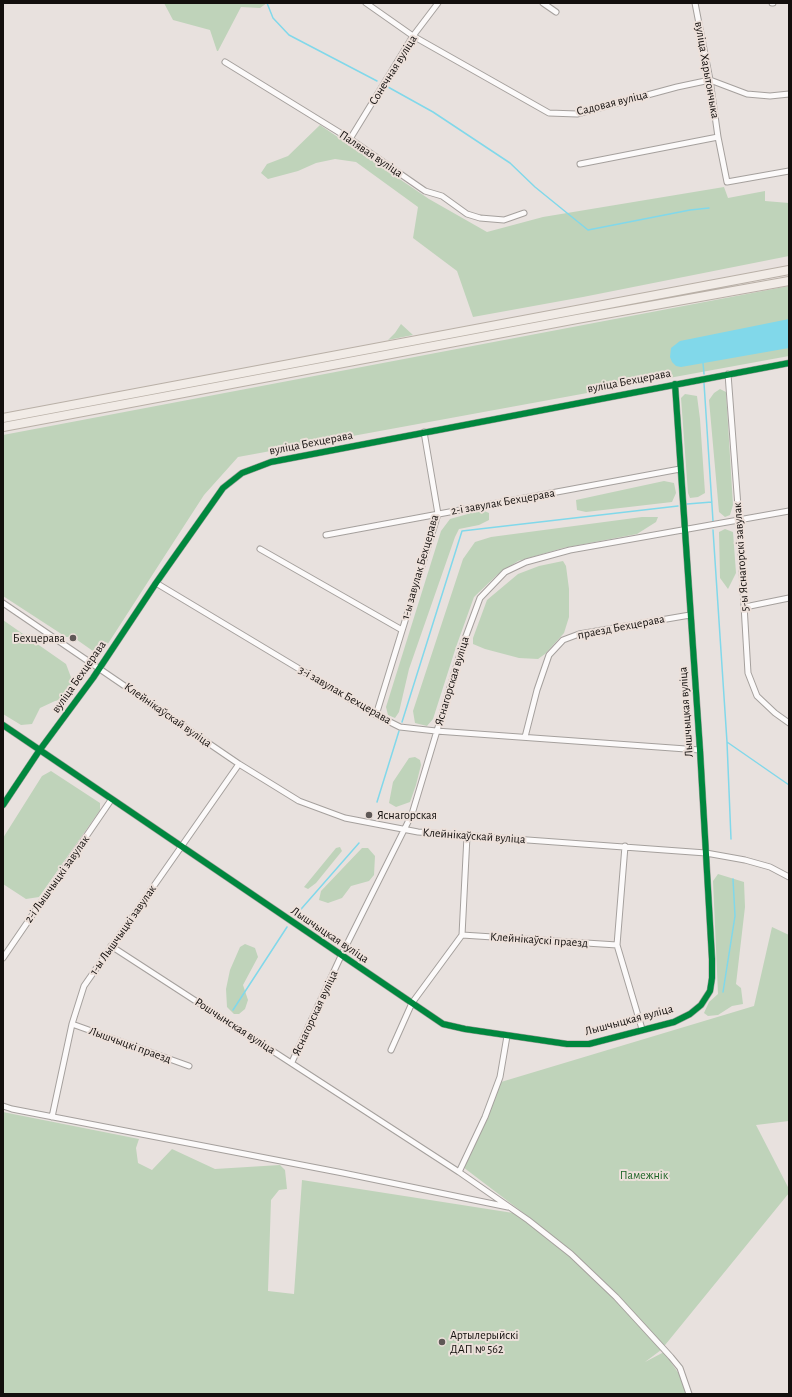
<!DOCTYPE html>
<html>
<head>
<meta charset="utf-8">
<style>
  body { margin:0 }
  #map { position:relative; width:792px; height:1397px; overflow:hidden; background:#e8e1de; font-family:"Alegreya Sans",sans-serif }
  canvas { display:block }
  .frame { position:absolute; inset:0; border:4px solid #130f0d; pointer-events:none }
</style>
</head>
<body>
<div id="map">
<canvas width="792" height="1397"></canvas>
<div class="frame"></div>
</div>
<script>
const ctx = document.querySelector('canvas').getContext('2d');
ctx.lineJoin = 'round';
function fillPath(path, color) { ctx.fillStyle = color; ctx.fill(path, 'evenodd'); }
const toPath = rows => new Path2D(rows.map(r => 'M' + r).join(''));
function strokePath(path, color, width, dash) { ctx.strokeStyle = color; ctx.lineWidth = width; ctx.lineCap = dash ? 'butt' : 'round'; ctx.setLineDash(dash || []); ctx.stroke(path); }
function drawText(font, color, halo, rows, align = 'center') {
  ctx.font = font + ' "Alegreya Sans",sans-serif'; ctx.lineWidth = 4; ctx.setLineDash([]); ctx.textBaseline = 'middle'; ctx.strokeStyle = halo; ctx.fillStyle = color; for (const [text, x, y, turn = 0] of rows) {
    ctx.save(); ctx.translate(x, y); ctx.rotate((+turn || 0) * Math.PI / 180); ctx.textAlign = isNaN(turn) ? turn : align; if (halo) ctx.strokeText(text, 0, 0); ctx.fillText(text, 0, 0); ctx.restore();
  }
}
fillPath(toPath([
  [164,3,267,3,260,8,241,7,218,51,217,51,210,30,173,20],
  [320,125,429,199,487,232,543,217,724,187,728,198,765,191,765,201,789,203,789,256,583,297,473,317,457,271,413,238,418,207,356,162,335,159,316,163,298,171,268,179,261,173,267,164,288,156],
  [789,286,789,356,238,457,204,495,100,656,73,637,66,637,3,596,3,435],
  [401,324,413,335,388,340,395,333],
  [720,389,726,392,733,505,730,515,725,517,719,512,709,400,714,393],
  [685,394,697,396,700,419,705,493,698,497,690,498,688,493,681,398],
  [664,481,674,483,676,493,672,502,586,512,577,510,576,500],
  [482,510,489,513,489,520,479,525,459,529,455,537,409,669,399,712,395,718,388,715,386,707,441,531,450,519],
  [642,517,658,517,656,522,637,534,563,548,518,561,497,575,474,597,456,647,433,719,427,726,415,723,413,711,463,559,475,542,491,537],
  [725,529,733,532,736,573,728,589,720,578,719,532],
  [563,561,566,566,569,589,569,617,564,633,545,654,538,659,519,658,485,649,473,644,473,638,487,600,518,574,539,566],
  [3,620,66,664,72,680,71,688,64,699,55,701,40,708,32,724,21,725,3,714],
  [415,757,420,760,421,765,416,785,410,802,396,807,389,803,393,782,409,758],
  [51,771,100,803,100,810,39,897,26,899,3,884,3,838,42,776],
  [340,847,342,851,316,883,308,889,304,887,336,848],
  [362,848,368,848,375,856,374,875,369,881,351,886,342,898,328,903,319,900,321,891],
  [718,874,744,882,745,907,736,984,741,988,743,1004,732,1006,718,1015,708,1016,704,1013,709,1002,718,994,713,881],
  [772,927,789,935,789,1121,756,1125,789,1189,789,1193,661,1350,645,1362,664,1352,679,1374,686,1394,3,1394,3,1112,139,1139,136,1148,138,1163,152,1170,172,1149,215,1169,280,1165,285,1170,287,1189,279,1190,271,1200,268,1291,294,1294,302,1180,526,1215,463,1167,501,1082,754,1006],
  [245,944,255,948,258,957,243,985,248,1000,245,1009,239,1014,234,1014,227,1007,226,989,230,970,240,947]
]), '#bfd3ba');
fillPath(toPath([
  [789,319,789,348,681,367,676,366,672,362,670,357,671,348,680,341]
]), '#81d8ea');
strokePath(toPath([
  [267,3,273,18,289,35,377,81],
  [388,87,433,112,510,163,535,187,588,230,690,210,709,208],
  [703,363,704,374],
  [704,383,713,521],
  [687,504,712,502],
  [713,530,727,742,789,785],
  [402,722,462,531,678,506],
  [727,742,731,839],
  [377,802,399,731],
  [295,916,359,843],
  [723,992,735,916,733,879],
  [233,1010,287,927]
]), '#81d8ea', 1.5);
const minor = toPath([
  [366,3,413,36,549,113,577,114,677,87,710,80,747,94,770,96,789,94],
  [543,3,556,12],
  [695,3,710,80,718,137],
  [772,3,773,3],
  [225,62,350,139,425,191,442,196,467,214,480,218,504,220,524,213],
  [350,139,413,36,438,3],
  [580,164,718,137,727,182,789,171],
  [728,374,739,520,748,673,757,696,775,713,789,723],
  [326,535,680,469],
  [260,549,402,630],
  [156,583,376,715,400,727,436,731,700,750],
  [3,603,239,764,299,801,345,818,418,832,706,853,745,860,770,867,789,877],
  [745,607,789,598],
  [376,715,438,514,424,432],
  [3,725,443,1024,465,1029,567,1044,589,1044,674,1022,690,1014,701,1005,710,991,712,978,712,959,700,750,675,384],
  [525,737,537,690,549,655,563,640,579,634,690,615],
  [3,805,39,751,93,678,156,583,223,488,242,473,271,462,789,363],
  [625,846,617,945,642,1029],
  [462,935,617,945],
  [111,946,459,1172,528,1220,571,1254,616,1297,671,1357,680,1368,689,1394],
  [3,958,111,800],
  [72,1024,189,1066],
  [391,1050,412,1003,462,935,467,836],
  [292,1062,341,956,412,814,463,644,480,598,505,572,526,562,570,550,789,511],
  [3,1106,12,1109,343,1173,508,1207],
  [52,1117,72,1024,84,986,239,764],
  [459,1172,485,1117,500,1077,507,1036]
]);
const trunk = toPath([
  [3,418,789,270],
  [3,427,577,319,789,281]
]);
strokePath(minor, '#a5a09d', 7);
strokePath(trunk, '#b9b0a7', 10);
strokePath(minor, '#fcfafa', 5);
strokePath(trunk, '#f1ebe6', 8);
strokePath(toPath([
  [3,725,443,1024,465,1029,567,1044,589,1044,674,1022,690,1014,701,1005,710,991,712,978,712,959,700,750,675,384],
  [3,805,39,751,93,678,156,583,223,488,242,473,271,462,789,363]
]), '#00873e', 6);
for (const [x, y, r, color] of [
  [73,638,4,"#5e5856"],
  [369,815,4,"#5e5856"],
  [442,1342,4,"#5e5856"]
]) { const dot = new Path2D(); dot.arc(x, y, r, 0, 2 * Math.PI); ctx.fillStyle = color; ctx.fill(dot); strokePath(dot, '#ece0da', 1.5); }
drawText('12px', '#130f0d', '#ece0da', [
  ["Сонечная вуліца",393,70,-58],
  ["вуліца Харытончыка",707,70,80],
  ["Садовая вуліца",612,103,-14],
  ["Палявая вуліца",371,154,34],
  ["вуліца Бехцерава",629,381,-11],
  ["вуліца Бехцерава",311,443,-11],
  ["2-і завулак Бехцерава",503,502,-10],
  ["5-ы Яснагорскі завулак",741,557,-94],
  ["1-ы завулак Бехцерава",420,567,-74],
  ["праезд Бехцерава",621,627,-11],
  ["вуліца Бехцерава",79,677,-55],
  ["Яснагорская вуліца",452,681,-73],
  ["3-і завулак Бехцерава",345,695,30],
  ["Лышчыцкая вуліца",686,712,-94],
  ["Клейнікаўскай вуліца",168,715,35],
  ["Клейнікаўскай вуліца",474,836,4],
  ["2-і Лышчыцкі завулак",57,879,-55],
  ["1-ы Лышчыцкі завулак",123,930,-55],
  ["Лышчыцкая вуліца",330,935,34],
  ["Клейнікаўскі праезд",539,940,4],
  ["Яснагорская вуліца",315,1013,-65],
  ["Лышчыцкая вуліца",629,1020,-15],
  ["Рошчынская вуліца",235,1026,33],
  ["Лышчыцкі праезд",130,1045,20]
]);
drawText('12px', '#130f0d', '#ece0da', [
  ["Бехцерава",65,638,"right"],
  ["Яснагорская",377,815],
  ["Артылерыйскі",450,1335],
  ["ДАП № 562",450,1349]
], 'left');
drawText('12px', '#1f6528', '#ece0da', [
  ["Памежнік",644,1175]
]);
</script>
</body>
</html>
